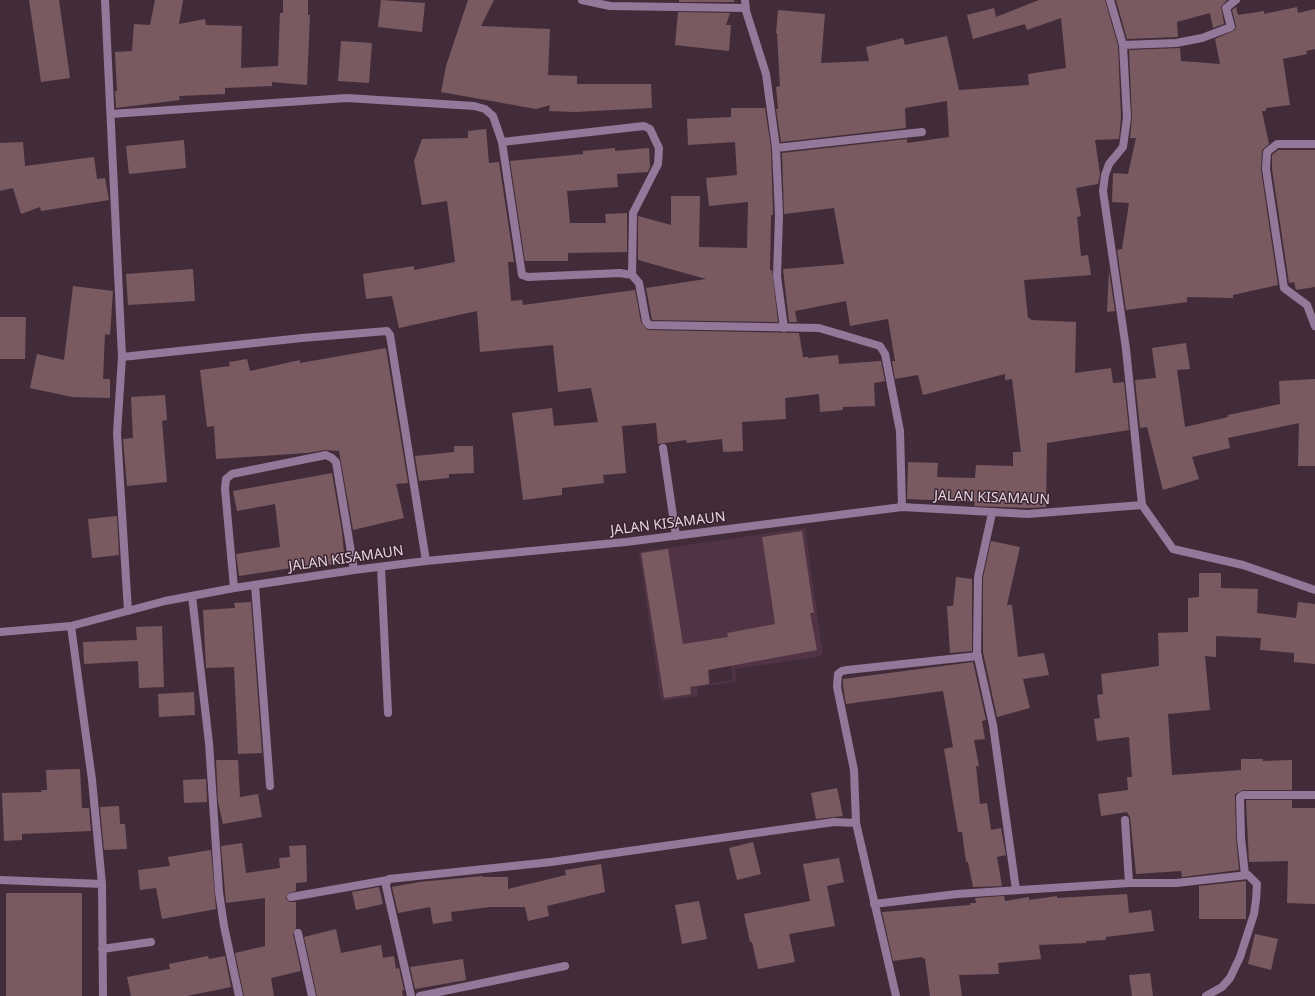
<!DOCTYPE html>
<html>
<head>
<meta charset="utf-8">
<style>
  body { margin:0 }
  canvas { display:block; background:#432c3a }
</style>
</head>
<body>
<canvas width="1315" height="996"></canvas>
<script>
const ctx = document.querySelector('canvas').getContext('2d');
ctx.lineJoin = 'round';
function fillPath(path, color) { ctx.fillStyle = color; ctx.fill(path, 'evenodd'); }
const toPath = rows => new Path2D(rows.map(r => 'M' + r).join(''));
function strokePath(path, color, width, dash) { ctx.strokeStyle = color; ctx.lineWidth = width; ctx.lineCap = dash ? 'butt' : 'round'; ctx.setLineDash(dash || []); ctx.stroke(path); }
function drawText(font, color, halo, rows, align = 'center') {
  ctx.font = font + ' "Noto Sans",sans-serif'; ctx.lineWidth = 3; ctx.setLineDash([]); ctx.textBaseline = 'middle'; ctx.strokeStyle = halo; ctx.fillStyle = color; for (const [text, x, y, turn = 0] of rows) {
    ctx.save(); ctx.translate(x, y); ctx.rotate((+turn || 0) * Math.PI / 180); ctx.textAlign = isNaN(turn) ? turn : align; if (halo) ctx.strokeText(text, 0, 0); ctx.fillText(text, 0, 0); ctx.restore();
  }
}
fillPath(toPath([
  [805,528,823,656,735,669,737,682,697,687,698,696,661,701,639,552],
  [802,531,814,613,774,619,762,537],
  [668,550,691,693,664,698,641,554],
  [810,618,733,665,727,633],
  [702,641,706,663,691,665,688,643],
  [728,645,733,680,711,683,706,649]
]), '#503345');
fillPath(toPath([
  [29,0,59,0,70,78,41,82],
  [155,0,183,0,179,24,205,19,206,25,242,26,241,68,278,66,280,13,283,13,283,0,308,0,308,15,310,15,307,85,272,82,272,86,225,88,225,94,179,96,180,100,116,108,115,91,117,91,115,52,132,51,134,24,150,25],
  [381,0,425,3,422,32,378,27],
  [468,0,494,0,481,26,550,29,548,75,577,76,577,84,651,84,652,108,575,112,549,111,550,105,536,109,441,92,446,66],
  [679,0,734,0,734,2,679,2],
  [1039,0,1105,0,1118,46,1121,118,1119,139,1095,140,1100,174,1098,184,1076,188,1081,216,1077,217,1081,256,1088,255,1091,275,1024,280,1028,318,1030,318,1031,320,1076,322,1075,373,1111,368,1113,383,1124,382,1129,430,1047,443,1046,507,1028,508,974,506,975,502,907,499,908,462,938,463,937,477,975,478,976,465,1013,466,1013,452,1021,452,1012,379,1005,380,1005,374,923,395,918,375,895,379,892,361,895,361,888,319,850,326,846,301,795,311,797,322,789,322,783,269,844,264,834,208,784,214,782,153,907,139,907,143,949,137,947,101,905,108,906,128,781,142,776,109,778,109,776,87,780,86,777,33,776,33,778,10,825,14,821,63,869,61,866,47,903,38,905,45,947,36,959,90,1029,85,1028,74,1066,68,1061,18,1027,30,1025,24,973,39,967,15,994,8,996,17],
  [1116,0,1227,0,1221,7,1224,24,1213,28,1210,13,1177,22,1178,37,1127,39],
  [1236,7,1238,15,1264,11,1264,14,1297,7,1298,13,1315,9,1315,49,1306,51,1307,54,1283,59,1290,105,1266,108,1266,111,1262,111,1269,144,1262,150,1261,170,1278,285,1233,295,1233,298,1187,297,1187,302,1126,310,1117,250,1122,249,1129,203,1112,202,1113,173,1128,174,1136,138,1130,138,1132,118,1129,50,1180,48,1181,61,1220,64,1215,39,1235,30,1236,26,1232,10],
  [678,12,730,13,726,25,731,25,729,51,675,45],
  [341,41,372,43,369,83,338,81],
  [731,108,765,108,771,148,773,215,771,215,770,270,772,270,778,322,652,320,646,288,706,279,638,260,638,216,671,225,671,196,700,196,699,247,747,248,748,202,709,206,706,178,737,175,735,142,688,145,687,119,731,117],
  [486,129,489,163,499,162,514,262,508,262,511,301,522,300,523,305,635,290,641,322,647,330,799,333,803,357,808,357,808,358,838,355,839,364,881,361,885,381,874,383,875,406,843,407,843,410,820,412,819,394,785,398,786,419,742,422,743,451,723,452,722,439,687,443,686,440,658,444,656,423,622,426,626,473,603,475,604,483,562,488,562,495,523,500,512,413,552,408,554,426,598,422,591,388,558,392,553,345,480,352,477,311,399,328,392,296,366,299,363,274,414,266,414,270,455,262,447,201,422,205,414,161,422,139,468,138,468,131],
  [184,140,186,168,129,174,126,146],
  [23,142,25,166,94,157,97,179,105,178,109,200,41,211,40,207,21,214,13,188,0,191,0,143],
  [615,148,615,151,649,148,650,167,648,172,617,174,618,187,567,191,570,223,606,223,605,214,627,213,627,252,568,253,568,261,525,261,510,161,583,154,583,151],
  [1278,150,1315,150,1315,287,1296,290,1294,282,1289,283,1272,169,1272,155],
  [193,269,195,301,128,305,126,274],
  [1109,271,1115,311,1107,312],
  [73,286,113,291,110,335,105,334,103,379,110,379,110,398,72,397,30,388,37,354,64,360],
  [0,317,26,317,25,359,0,359],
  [1186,343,1190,369,1177,370,1185,427,1228,417,1228,415,1280,404,1279,381,1315,379,1315,466,1298,466,1299,423,1228,438,1230,448,1192,457,1199,479,1163,490,1147,427,1140,428,1135,380,1156,378,1152,348],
  [386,348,408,483,396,484,404,518,353,530,339,451,325,450,307,453,216,459,214,426,207,427,200,370,230,366,229,362,247,359,250,371,300,360,300,363],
  [165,395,167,420,162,421,167,482,127,486,123,439,133,438,131,397],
  [454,446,473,446,474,473,449,474,449,478,419,481,415,456,454,452],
  [332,473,342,532,345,563,318,566,318,564,239,576,236,554,280,547,275,504,237,511,233,491],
  [117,516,119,555,92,558,88,519],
  [802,531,814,613,810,613,817,650,708,670,709,684,690,687,691,694,664,698,641,553,668,549,683,644,728,637,727,633,775,624,762,537],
  [991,541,1020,547,1007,605,1012,605,1018,657,1044,653,1049,675,1023,679,1030,708,997,717,983,652,983,578],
  [1199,573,1221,573,1221,588,1258,589,1257,613,1296,618,1298,602,1315,604,1315,664,1294,662,1294,653,1260,650,1261,638,1216,636,1216,657,1205,656,1210,710,1168,714,1172,775,1241,770,1241,759,1263,759,1263,761,1292,760,1292,790,1243,790,1235,794,1236,838,1239,870,1182,877,1181,871,1136,874,1130,817,1127,812,1101,816,1098,794,1128,790,1127,777,1132,777,1129,737,1097,741,1094,719,1100,718,1097,695,1103,694,1101,674,1159,666,1158,633,1188,632,1188,598,1199,597],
  [956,577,972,579,972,651,950,653,947,606,953,606],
  [251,602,262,753,238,754,234,667,206,668,203,610,235,608,234,603],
  [162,626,164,687,139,688,138,661,84,664,83,642,137,640,136,627],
  [973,662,986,720,982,721,985,739,974,740,979,766,976,766,980,804,987,803,991,830,1001,828,1006,855,997,857,1002,886,973,887,968,862,966,862,962,832,958,832,944,749,953,747,943,691,846,704,843,686,843,679],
  [194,692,195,715,159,717,158,694],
  [216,760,238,760,240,797,258,794,262,817,223,824,218,802],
  [80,769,82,808,89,808,91,831,22,834,22,840,4,841,2,793,42,792,41,790,47,790,46,770],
  [206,779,207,802,184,803,183,780],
  [837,788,843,816,816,819,811,793],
  [1246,800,1292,800,1292,808,1315,808,1315,904,1287,903,1288,861,1249,862],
  [119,806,120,824,125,824,127,849,104,850,100,807],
  [753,842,761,874,737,880,729,848],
  [242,843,246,873,280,868,279,858,290,857,289,846,306,845,307,882,296,883,296,891,288,893,286,898,289,902,296,902,296,928,293,934,301,971,271,978,274,996,244,996,235,953,265,946,265,898,226,903,221,846],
  [211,850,216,909,162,919,156,888,140,890,138,870,170,866,168,857],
  [839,858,844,882,827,886,835,926,789,934,795,962,758,969,752,942,750,942,744,914,810,901,803,864],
  [601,864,605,892,547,906,549,916,528,921,525,907,490,907,451,912,452,921,433,924,430,907,398,913,392,887,419,882,483,876,483,877,508,877,508,889,566,875,565,870],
  [1246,881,1246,919,1199,919,1199,886],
  [379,887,383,904,356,910,352,892],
  [6,893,82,893,82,996,6,996],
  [1127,894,1129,913,1151,910,1154,931,1106,937,1106,940,1086,941,1086,943,1039,945,1041,959,998,963,999,974,959,975,962,996,930,996,925,959,921,957,893,961,882,912,970,905,970,903,976,903,975,898,1004,896,1005,901,1029,897,1029,900,1057,896,1057,898],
  [699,901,707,939,682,944,675,905],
  [336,929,341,953,381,945,383,958,394,956,396,969,399,968,404,990,402,991,403,996,317,996,304,937],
  [1255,934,1278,939,1271,970,1248,964],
  [208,956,209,959,225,956,231,987,187,996,131,996,127,977,170,969,169,964],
  [463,959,466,980,415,989,410,967],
  [1150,973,1153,996,1132,996,1129,975]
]), '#795a61');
strokePath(toPath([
  [105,0,122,357,117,433,128,611],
  [582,0,610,6,746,8],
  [745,0,746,11,766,74,776,148,779,215,777,276,784,328],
  [1110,0,1123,45,1127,118,1123,147,1109,164,1105,175,1103,191,1126,349,1142,505],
  [1123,45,1176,43,1202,38,1231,27,1226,8,1236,0],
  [111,114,347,98,474,106,485,109,493,116,502,142,522,275,528,277,620,273,632,275,639,283,646,321,649,325,819,328,880,346,885,354,900,431,902,507],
  [502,142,644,126,650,129,659,148,658,164,633,213,632,275],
  [1315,144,1277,144,1267,152,1266,169,1284,288,1307,305,1315,326],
  [776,148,922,132],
  [122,357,302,338,387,331,390,335,426,561],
  [663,448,676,536],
  [992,513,978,577,977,653,993,725,1016,890],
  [381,567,388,713],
  [255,585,270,786],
  [234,588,225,489,226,479,232,474,326,455,332,458,336,462,354,570],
  [192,596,209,743,219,892,224,926,239,996],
  [71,626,92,780,102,884,103,996],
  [0,632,71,626,165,601,234,588,354,570,426,561,626,542,902,507,1028,514,1142,505,1173,549,1243,565,1315,590],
  [1125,820,1129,883],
  [856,823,854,770,837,687,838,674,842,671,847,670,978,656],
  [1245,875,1241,838,1240,797,1243,795,1315,795],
  [0,880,102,884],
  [291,897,388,880],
  [874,904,957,894,1129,883,1176,883,1248,875,1257,884,1256,900,1254,914,1240,957,1230,978,1222,987,1206,996],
  [298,933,312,996],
  [102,949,151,942],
  [411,996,386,886,387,881,389,879,551,862,834,822,856,823,896,996],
  [420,996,565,966]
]), '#937899', 8);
drawText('14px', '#e4d5de', '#382230', [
  ["JALAN KISAMAUN",992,498,2],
  ["JALAN KISAMAUN",668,524,-7],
  ["JALAN KISAMAUN",346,559,-8]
]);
</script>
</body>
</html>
